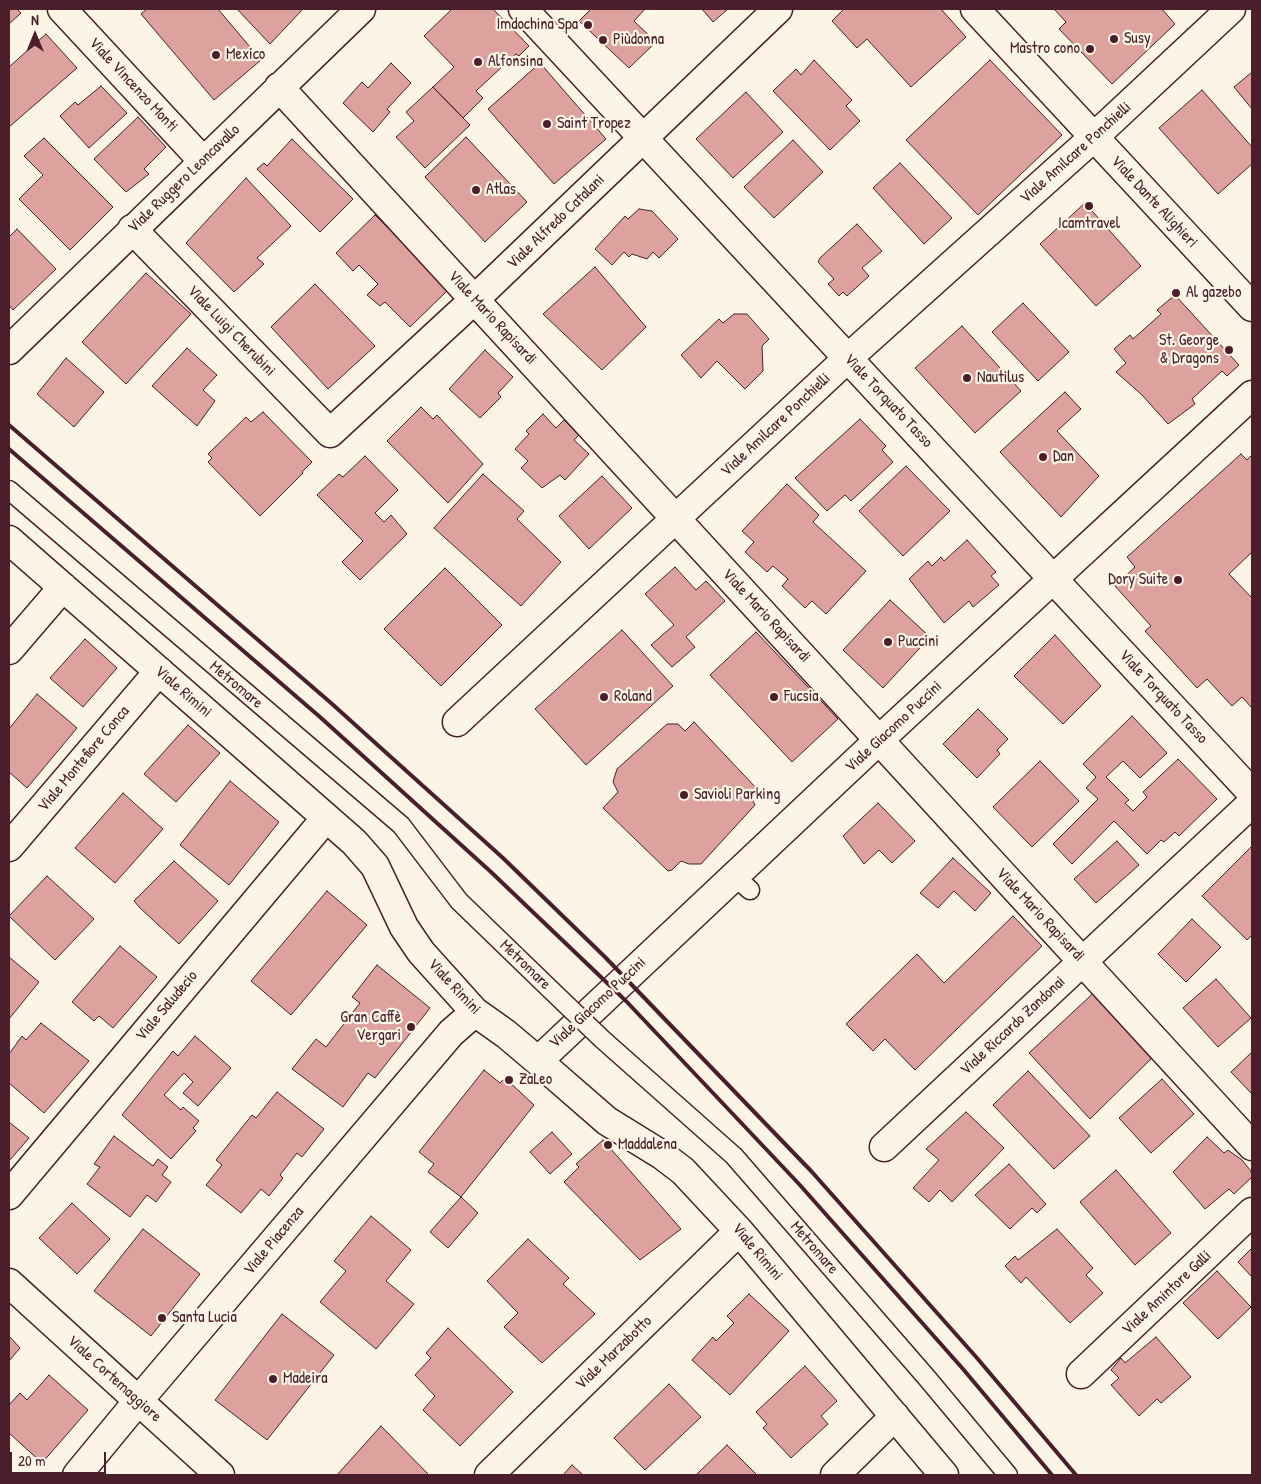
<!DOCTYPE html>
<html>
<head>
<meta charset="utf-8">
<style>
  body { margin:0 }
  #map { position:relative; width:1261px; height:1484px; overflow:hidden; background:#fcf5e5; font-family:"Patrick Hand",sans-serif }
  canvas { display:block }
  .frame { position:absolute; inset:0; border:10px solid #4a1f2b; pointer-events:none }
  .north { position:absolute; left:10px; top:10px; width:50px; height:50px; -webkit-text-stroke:4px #fcf5e5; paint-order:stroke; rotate:0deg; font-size:14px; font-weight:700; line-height:20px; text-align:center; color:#4a1f2b }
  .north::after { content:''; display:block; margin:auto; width:18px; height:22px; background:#4a1f2b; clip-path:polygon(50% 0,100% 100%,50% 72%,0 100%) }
  .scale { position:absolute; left:10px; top:1452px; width:96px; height:22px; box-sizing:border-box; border:2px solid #4a1f2b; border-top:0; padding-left:6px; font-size:15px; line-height:18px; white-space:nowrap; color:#4a1f2b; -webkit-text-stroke:4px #fcf5e5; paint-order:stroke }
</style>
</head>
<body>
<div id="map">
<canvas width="1261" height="1484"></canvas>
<div class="frame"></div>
<div class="north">N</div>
<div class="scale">20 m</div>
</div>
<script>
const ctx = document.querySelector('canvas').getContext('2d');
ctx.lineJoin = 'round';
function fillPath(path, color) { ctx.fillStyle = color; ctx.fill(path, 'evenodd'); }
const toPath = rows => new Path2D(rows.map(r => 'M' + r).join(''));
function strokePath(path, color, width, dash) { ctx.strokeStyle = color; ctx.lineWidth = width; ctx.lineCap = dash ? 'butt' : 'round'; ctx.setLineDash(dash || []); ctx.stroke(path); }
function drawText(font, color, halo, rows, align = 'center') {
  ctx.font = font + ' "Patrick Hand",sans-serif'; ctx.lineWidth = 4.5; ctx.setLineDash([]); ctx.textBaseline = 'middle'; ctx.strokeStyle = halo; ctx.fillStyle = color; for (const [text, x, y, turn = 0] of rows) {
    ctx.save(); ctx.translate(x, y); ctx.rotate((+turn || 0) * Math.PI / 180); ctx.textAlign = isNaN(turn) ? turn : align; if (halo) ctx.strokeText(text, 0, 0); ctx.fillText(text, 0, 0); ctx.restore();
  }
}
const building = toPath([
  [9,9,17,9,21,13,9,24,9,9],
  [147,9,218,9,261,60,214,100,141,14,147,9],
  [237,9,303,9,270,44,237,9],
  [452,9,493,9,529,46,519,56,516,54,476,91,483,98,463,118,433,87,454,67,424,36,452,9],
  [591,9,645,9,634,21,656,42,629,68,579,21,591,9],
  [702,9,728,9,713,22,702,9],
  [844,9,941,9,966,37,911,87,867,39,857,48,832,21,844,9],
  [1054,9,1162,9,1175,24,1112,84,1059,29,1066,22,1054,9],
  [46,34,77,68,9,127,9,67,46,34],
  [814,60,852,100,846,106,860,121,830,150,773,91,796,69,801,75,814,60],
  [990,60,1062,135,978,215,906,140,990,60],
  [391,63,411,83,387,109,390,112,373,132,343,103,362,82,368,88,391,63],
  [540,63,606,139,554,184,488,109,540,63],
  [1252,72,1252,109,1234,87,1252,72],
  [101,86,127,113,89,148,60,116,75,102,78,105,101,86],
  [433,87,470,125,425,168,396,137,414,121,406,112,433,87],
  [1202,90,1252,147,1252,164,1218,194,1159,128,1202,90],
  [746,92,783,132,733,178,696,139,746,92],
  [138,117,166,147,144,169,149,174,126,192,94,159,138,117],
  [466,137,527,202,485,242,425,177,466,137],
  [44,138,113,207,70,250,19,199,43,175,24,156,44,138],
  [292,139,353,199,320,232,257,169,264,163,267,166,292,139],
  [793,140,823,172,774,218,744,187,793,140],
  [900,163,952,218,924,244,873,188,900,163],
  [246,178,291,226,257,258,264,264,234,292,186,243,246,178],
  [1085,203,1141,266,1096,306,1040,244,1085,203],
  [639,209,652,211,678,239,659,258,653,252,647,259,632,254,629,257,624,252,612,265,595,249,625,216,628,219,639,209],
  [375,215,449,289,410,327,385,302,380,306,367,295,378,284,359,265,353,271,336,253,375,215],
  [857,224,882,251,862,268,869,276,847,296,843,292,839,296,828,284,834,279,818,262,820,258,857,224],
  [17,229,56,269,13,310,9,305,9,237,17,229],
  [595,267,646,327,602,370,543,314,595,267],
  [146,273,191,314,126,384,82,342,146,273],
  [315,284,375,346,328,389,271,327,315,284],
  [1175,295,1239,365,1227,376,1222,371,1192,399,1195,404,1168,424,1142,395,1116,372,1126,363,1114,349,1130,335,1133,339,1161,314,1157,310,1175,295],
  [1023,303,1069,352,1038,381,992,332,1023,303],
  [734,314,747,314,769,339,762,346,763,371,745,389,717,361,701,378,681,355,719,319,723,323,734,314],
  [962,326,1021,391,975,433,915,368,962,326],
  [187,348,217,375,203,390,215,401,197,426,152,386,187,348],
  [485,350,513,377,498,393,501,397,480,418,449,389,485,350],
  [66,358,104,392,74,427,37,394,66,358],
  [1065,392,1081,409,1057,431,1099,476,1061,517,1000,452,1065,392],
  [421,407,433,419,437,415,483,464,448,503,387,441,421,407],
  [263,412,312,462,302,472,303,473,260,516,208,462,212,458,208,454,246,417,251,422,263,412],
  [543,414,556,428,564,420,579,435,574,440,589,454,565,480,560,475,542,488,521,468,528,461,515,449,529,434,526,431,543,414],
  [860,419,886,446,882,450,893,462,851,501,845,495,827,511,795,478,860,419],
  [1241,454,1247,460,1252,455,1252,552,1229,574,1252,598,1252,708,1242,697,1232,706,1207,679,1197,688,1145,631,1151,626,1115,586,1135,567,1127,557,1241,454],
  [365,456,398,490,375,513,384,522,391,515,407,534,360,580,342,562,363,541,317,495,339,474,343,477,365,456],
  [906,466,950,511,903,556,859,511,906,466],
  [483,474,524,511,517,519,561,562,521,606,434,528,483,474],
  [602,476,632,508,589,549,559,516,602,476],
  [787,484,819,515,813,522,866,571,826,614,812,601,805,608,782,586,788,579,773,566,767,572,745,552,754,542,742,531,787,484],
  [967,540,996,572,991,576,999,585,973,607,969,601,944,623,909,579,928,561,932,566,941,557,944,561,967,540],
  [675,567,696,590,706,581,725,601,686,637,695,647,672,667,651,645,674,625,645,594,675,567],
  [445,568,502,625,441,686,384,629,445,568],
  [890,600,930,637,883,688,843,650,890,600],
  [622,630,673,686,586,765,535,709,622,630],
  [756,632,838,719,792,762,710,675,756,632],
  [1055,635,1101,686,1063,724,1014,676,1055,635],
  [85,639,117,668,83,707,50,678,85,639],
  [37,694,77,728,27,788,9,772,9,729,37,694],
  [978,709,1008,739,997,750,1000,754,977,778,943,744,978,709],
  [1132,716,1167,753,1140,778,1123,761,1106,777,1129,800,1125,803,1133,811,1147,797,1143,792,1178,759,1217,799,1179,836,1175,832,1164,842,1161,840,1147,854,1114,821,1072,864,1053,844,1098,799,1086,788,1096,777,1083,764,1132,716],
  [694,722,758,790,751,797,755,805,701,864,689,864,681,861,672,870,668,871,603,808,618,792,613,782,617,769,667,724,678,724,685,731,694,722],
  [188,725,220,753,176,802,144,774,188,725],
  [1040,761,1079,801,1032,847,993,807,1040,761],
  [230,781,279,822,229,885,180,845,230,781],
  [123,793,163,829,115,883,75,848,123,793],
  [878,803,915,841,892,863,879,850,864,864,843,836,878,803],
  [1117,841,1139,865,1096,903,1074,879,1117,841],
  [1252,846,1252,935,1247,940,1202,896,1252,846],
  [953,858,991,893,975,911,954,891,938,908,920,893,953,858],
  [174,861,218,901,179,944,140,908,134,901,174,861],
  [47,876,94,919,55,960,9,916,47,876],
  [327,891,367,925,291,1015,251,981,327,891],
  [1013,916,1042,946,915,1070,885,1039,873,1051,846,1024,917,954,944,983,1013,916],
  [1192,919,1221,947,1186,982,1158,954,1192,919],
  [120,946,157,977,113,1028,99,1016,94,1021,72,1002,120,946],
  [9,957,39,982,9,1019,9,957],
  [377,965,430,1008,375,1078,368,1073,343,1107,292,1069,316,1039,326,1047,360,1003,352,997,377,965],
  [1216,979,1251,1018,1218,1047,1183,1008,1216,979],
  [1101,986,1160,1050,1090,1119,1029,1053,1101,986],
  [41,1023,89,1061,44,1113,9,1083,9,1054,22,1036,26,1040,41,1023],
  [195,1036,231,1068,198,1106,183,1093,193,1082,184,1073,164,1095,181,1110,183,1107,199,1121,193,1128,196,1131,171,1159,122,1115,173,1051,178,1056,195,1036],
  [1252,1052,1252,1094,1231,1072,1252,1052],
  [484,1070,500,1083,505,1078,534,1105,461,1197,428,1172,434,1164,419,1152,484,1070],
  [1028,1071,1090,1136,1054,1169,993,1105,1028,1071],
  [1162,1079,1194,1114,1151,1153,1119,1118,1162,1079],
  [277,1092,324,1129,302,1157,297,1153,280,1175,283,1178,269,1196,261,1189,241,1213,206,1185,222,1165,216,1160,252,1115,256,1118,277,1092],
  [966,1112,1004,1148,952,1202,940,1190,929,1202,913,1188,939,1160,926,1149,966,1112],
  [9,1122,29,1138,9,1161,9,1122],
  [552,1132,572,1154,550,1174,530,1152,552,1132],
  [114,1136,153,1166,158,1159,168,1167,162,1175,171,1182,156,1202,147,1195,130,1217,87,1184,100,1167,94,1164,114,1136],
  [1207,1137,1224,1153,1228,1150,1242,1160,1251,1171,1252,1177,1234,1194,1229,1189,1205,1209,1173,1172,1207,1137],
  [603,1140,681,1229,640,1260,564,1182,579,1167,576,1164,603,1140],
  [1009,1164,1046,1204,1037,1213,1032,1208,1010,1229,975,1195,1009,1164],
  [1116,1170,1171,1233,1135,1265,1080,1202,1116,1170],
  [461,1197,478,1213,448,1248,430,1232,461,1197],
  [72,1203,110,1239,77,1274,39,1238,72,1203],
  [371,1216,411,1250,386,1281,414,1304,376,1349,320,1302,346,1271,334,1261,371,1216],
  [143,1229,200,1274,151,1336,94,1291,143,1229],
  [1057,1229,1093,1268,1086,1275,1103,1293,1070,1323,1026,1277,1021,1283,1005,1266,1015,1256,1018,1260,1057,1229],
  [528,1239,569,1278,563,1284,595,1314,542,1363,504,1327,518,1313,487,1281,528,1239],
  [1252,1248,1252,1277,1238,1262,1252,1248],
  [1217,1271,1251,1307,1218,1339,1183,1303,1217,1271],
  [749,1294,789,1331,730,1395,692,1360,713,1337,716,1341,734,1323,727,1316,749,1294],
  [282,1314,334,1355,267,1440,215,1400,282,1314],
  [448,1328,513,1392,460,1446,423,1410,435,1396,415,1375,431,1358,426,1353,448,1328],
  [9,1336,20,1348,9,1361,9,1336],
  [1156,1337,1191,1377,1161,1403,1157,1399,1139,1416,1111,1385,1119,1378,1111,1370,1121,1358,1125,1363,1156,1337],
  [805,1366,837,1401,821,1416,828,1424,791,1458,763,1428,767,1424,756,1412,805,1366],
  [49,1375,88,1410,42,1463,9,1433,9,1405,20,1393,27,1400,49,1375],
  [669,1384,701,1417,645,1470,614,1438,669,1384],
  [381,1426,429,1475,337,1475,381,1426],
  [727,1445,757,1475,696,1475,727,1445],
  [572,1465,583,1475,563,1475,572,1465]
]);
fillPath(building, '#dda29e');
strokePath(building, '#4a1f2b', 1);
const lane = toPath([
  [9,490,401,825,459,901,552,991],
  [734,876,750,890],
  [602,1039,734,1156,927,1378,1008,1475]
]);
const street = toPath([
  [62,9,203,161],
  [523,9,1252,793],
  [975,9,1252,307],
  [279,87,1252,1146],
  [132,229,330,433,475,299,778,9],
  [9,350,361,9],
  [9,540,354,842,375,866,404,927,421,952,475,1012,506,1034,538,1061,607,1121,662,1155,683,1171,739,1231,944,1475],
  [9,650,63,587],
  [457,722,848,358,1094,137,1231,9],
  [9,847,159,671],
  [538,1061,879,740,1252,395],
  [884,1147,1252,803],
  [9,1195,326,818],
  [9,1283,220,1475],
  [1081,1374,1252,1212],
  [77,1475,138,1401,451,1033,475,1012],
  [489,1475,739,1231],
  [835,1475,895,1416]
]);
strokePath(lane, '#4a1f2b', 21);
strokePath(street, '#4a1f2b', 31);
strokePath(lane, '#fcf5e5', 18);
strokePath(street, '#fcf5e5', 28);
strokePath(toPath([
  [9,425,331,703,503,858,605,957,812,1172,977,1358,1076,1475],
  [9,449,320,717,491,872,626,1001,799,1184,963,1369,1052,1475]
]), '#4a1f2b', 4);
const laneBridge = toPath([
  [552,991,602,1039]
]);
strokePath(laneBridge, '#4a1f2b', 21, []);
strokePath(laneBridge, '#fcf5e5', 18);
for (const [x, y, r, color] of [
  [588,25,5,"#4a1f2b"],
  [1114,39,5,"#4a1f2b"],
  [603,40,5,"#4a1f2b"],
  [1090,49,5,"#4a1f2b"],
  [216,55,5,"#4a1f2b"],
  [478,62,5,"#4a1f2b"],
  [547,124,5,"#4a1f2b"],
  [476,190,5,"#4a1f2b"],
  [1089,206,5,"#4a1f2b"],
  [1176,293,5,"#4a1f2b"],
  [1229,350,5,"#4a1f2b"],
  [967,378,5,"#4a1f2b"],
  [1043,457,5,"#4a1f2b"],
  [1178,580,5,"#4a1f2b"],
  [888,642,5,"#4a1f2b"],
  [604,697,5,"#4a1f2b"],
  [774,697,5,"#4a1f2b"],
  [684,795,5,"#4a1f2b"],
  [411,1027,5,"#4a1f2b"],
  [509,1080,5,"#4a1f2b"],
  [608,1145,5,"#4a1f2b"],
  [162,1318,5,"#4a1f2b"],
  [273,1379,5,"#4a1f2b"]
]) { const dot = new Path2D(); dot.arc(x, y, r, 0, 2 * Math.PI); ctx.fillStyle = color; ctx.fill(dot); strokePath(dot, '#fcf5e5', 2); }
drawText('16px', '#4a1f2b', '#fcf5e5', [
  ["Imdochina Spa",578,25,"right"],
  ["Susy",1124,39],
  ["Piùdonna",613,40],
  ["Mastro cono",1080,49,"right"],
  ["Mexico",226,55],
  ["Alfonsina",488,62],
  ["Saint Tropez",557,124],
  ["Atlas",486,190],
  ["Icamtravel",1089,224,"center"],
  ["Al gazebo",1186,293],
  ["St. George",1219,341,"right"],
  ["& Dragons",1219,359,"right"],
  ["Nautilus",977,378],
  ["Dan",1053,457],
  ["Dory Suite",1168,580,"right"],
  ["Puccini",898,642],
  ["Roland",614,697],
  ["Fucsia",784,697],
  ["Savioli Parking",694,795],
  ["Gran Caffè",401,1018,"right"],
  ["Vergari",401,1036,"right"],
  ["ZaLeo",519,1080],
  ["Maddalena",618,1145],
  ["Santa Lucia",172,1318],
  ["Madeira",283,1379]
], 'left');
drawText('16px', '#4a1f2b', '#fcf5e5', [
  ["Viale Vincenzo Monti",133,85,47],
  ["Viale Amilcare Ponchielli",1076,153,-42],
  ["Viale Ruggero Leoncavallo",184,179,-44],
  ["Viale Dante Alighieri",1154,202,47],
  ["Viale Alfredo Catalani",556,222,-44],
  ["Viale Mario Rapisardi",492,318,47],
  ["Viale Luigi Cherubini",231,331,46],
  ["Viale Torquato Tasso",888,401,47],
  ["Viale Amilcare Ponchielli",776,425,-43],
  ["Viale Mario Rapisardi",766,616,47],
  ["Metromare",236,685,40],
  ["Viale Rimini",183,692,41],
  ["Viale Torquato Tasso",1163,697,47],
  ["Viale Giacomo Puccini",894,727,-43],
  ["Viale Montefiore Conca",84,759,-50],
  ["Viale Mario Rapisardi",1040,915,47],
  ["Metromare",525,965,44],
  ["Viale Rimini",454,987,47],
  ["Viale Giacomo Puccini",598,1003,-43],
  ["Viale Saludecio",167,1006,-50],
  ["Viale Riccardo Zandonai",1013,1026,-43],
  ["Viale Piacenza",274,1241,-50],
  ["Metromare",814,1248,49],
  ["Viale Rimini",757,1252,50],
  ["Viale Amintore Galli",1167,1293,-43],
  ["Viale Marzabotto",614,1353,-44],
  ["Viale Cortemaggiore",114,1379,42]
]);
</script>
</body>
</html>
